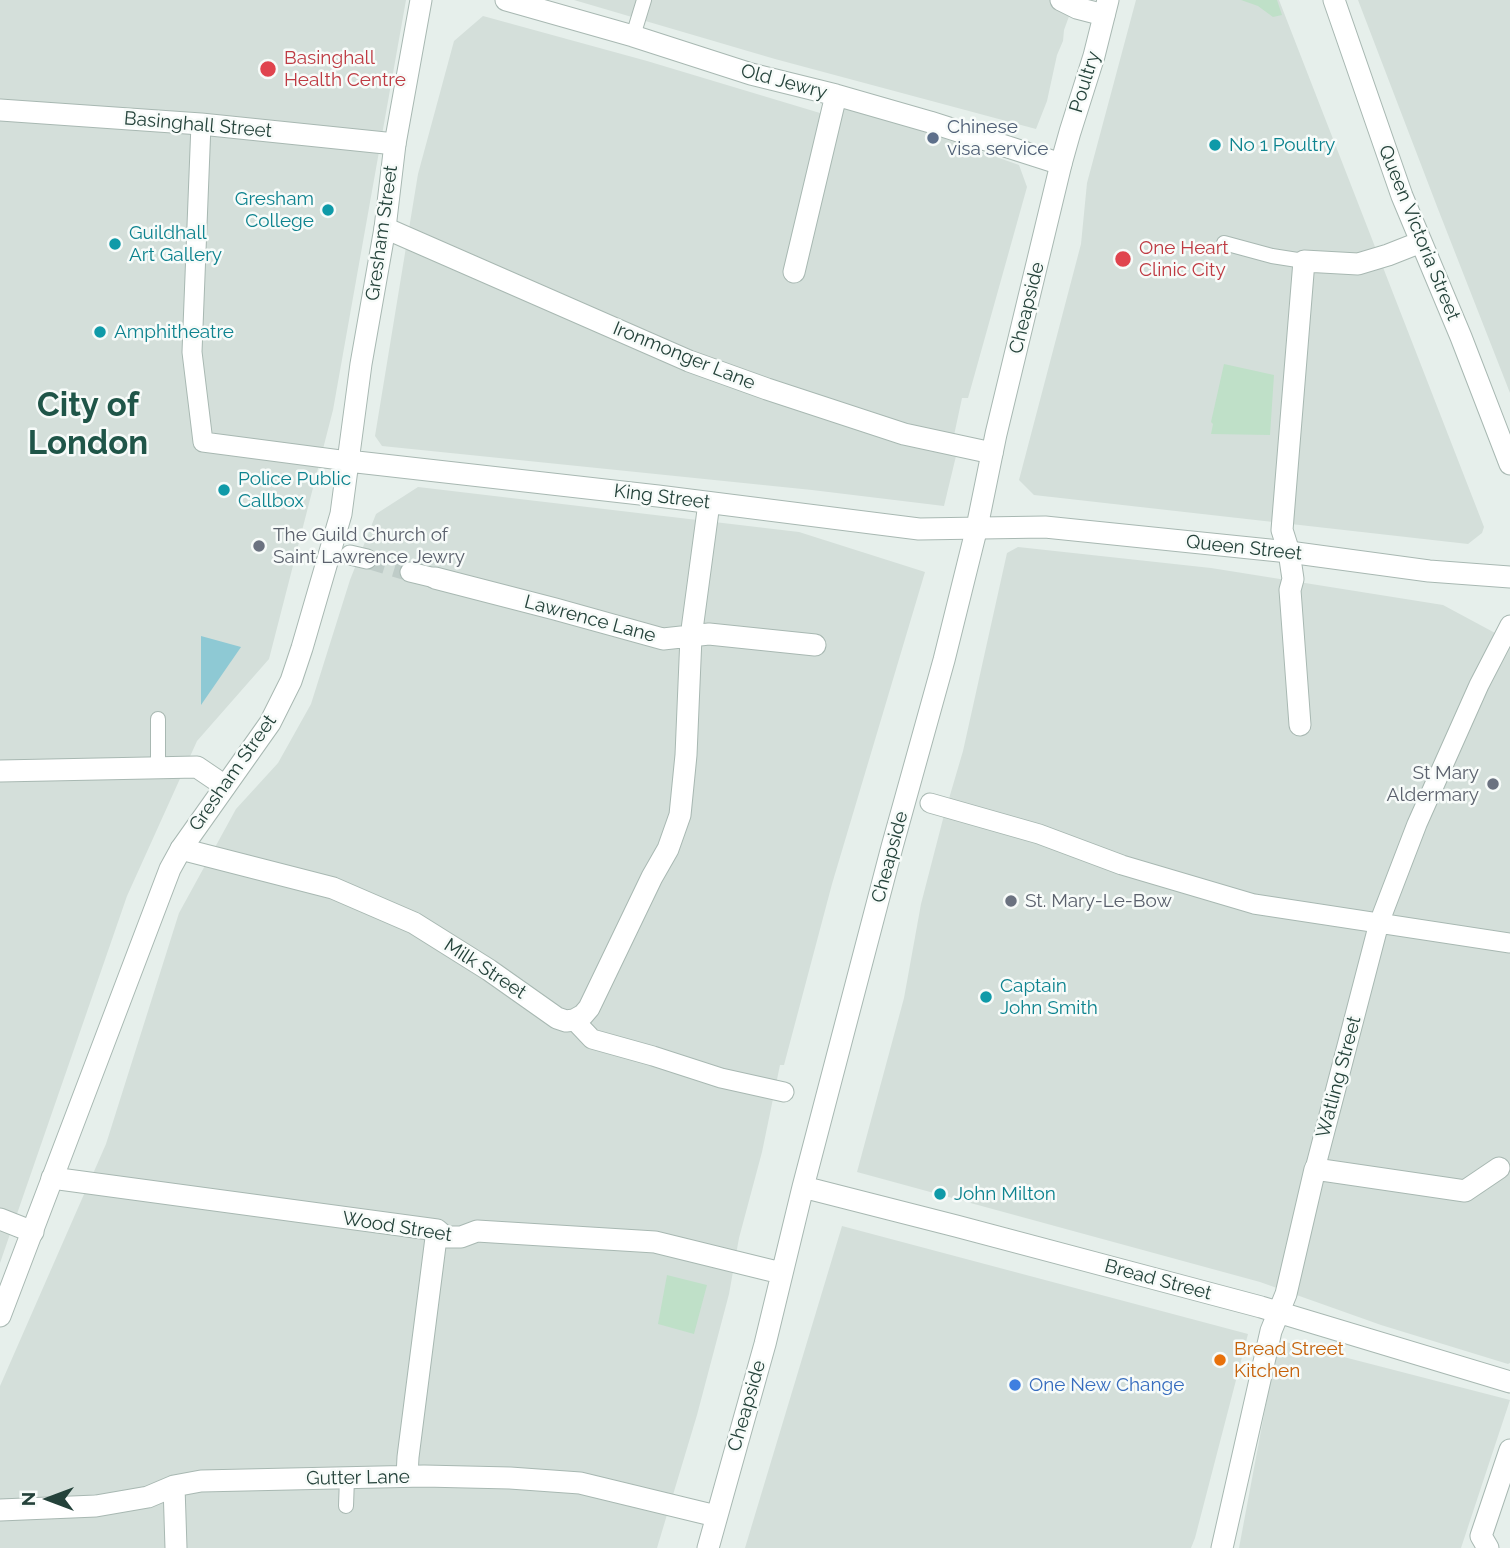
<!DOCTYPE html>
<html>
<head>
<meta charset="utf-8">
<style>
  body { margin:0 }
  #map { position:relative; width:1510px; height:1548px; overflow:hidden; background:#e6efeb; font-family:Raleway,sans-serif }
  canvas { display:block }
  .north { position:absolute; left:14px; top:1464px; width:70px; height:70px; -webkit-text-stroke:5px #f7fbf9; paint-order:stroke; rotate:270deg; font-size:19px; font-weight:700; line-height:28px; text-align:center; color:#24423a }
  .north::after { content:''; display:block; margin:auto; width:24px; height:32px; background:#24423a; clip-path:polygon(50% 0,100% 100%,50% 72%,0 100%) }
</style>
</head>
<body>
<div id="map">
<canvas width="1510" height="1548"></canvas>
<div class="north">N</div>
</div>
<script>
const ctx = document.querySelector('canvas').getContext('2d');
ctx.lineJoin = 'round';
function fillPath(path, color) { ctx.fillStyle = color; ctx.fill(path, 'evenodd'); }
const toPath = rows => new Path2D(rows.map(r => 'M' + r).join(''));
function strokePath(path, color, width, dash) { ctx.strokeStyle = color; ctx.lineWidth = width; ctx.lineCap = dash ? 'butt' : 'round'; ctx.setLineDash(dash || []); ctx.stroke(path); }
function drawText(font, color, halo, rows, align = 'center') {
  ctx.font = font + ' Raleway,sans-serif'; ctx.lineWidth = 5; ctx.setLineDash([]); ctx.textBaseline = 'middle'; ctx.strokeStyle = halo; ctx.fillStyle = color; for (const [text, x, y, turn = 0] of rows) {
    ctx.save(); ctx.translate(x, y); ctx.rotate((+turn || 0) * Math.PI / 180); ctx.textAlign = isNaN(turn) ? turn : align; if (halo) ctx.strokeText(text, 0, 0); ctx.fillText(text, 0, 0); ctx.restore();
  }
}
fillPath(toPath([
  [0,0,406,0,333,410,269,659,197,741,127,896,0,1263],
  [574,0,1075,0,1064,30,1063,41,1057,55,1047,101,1036,129,775,59],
  [1136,0,1279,0,1484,527,1482,533,1468,544,1034,495,1019,480,1081,244,1087,183],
  [1358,0,1510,0,1510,393,1438,209],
  [483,16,647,61,840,119,843,108,911,127,1019,165,1027,187,970,391,968,398,962,398,950,454,956,456,944,506,812,490,382,446,375,436,418,174,454,41],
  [418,487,799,532,925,572,832,884,784,1065,780,1065,762,1152,739,1238,729,1294,697,1415,657,1548,0,1548,0,1386,106,1144,179,913,236,809,278,763,311,704,350,580,376,514],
  [1018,547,1211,568,1443,605,1510,641,1510,1363,1508,1364,1381,1325,1260,1282,857,1172,904,998,921,904,943,819,963,751,1007,553],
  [842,1226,1248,1334,1195,1538,1191,1548,745,1548],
  [1278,1340,1510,1400,1461,1548,1239,1548]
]), '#d4dfda');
fillPath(toPath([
  [1241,0,1277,0,1282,15,1273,17,1258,6],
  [1224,364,1274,375,1270,435,1211,434,1213,424,1211,422],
  [667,1275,707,1285,694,1334,658,1324]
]), '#bfe0c8');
fillPath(toPath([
  [201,636,241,647,201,705]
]), '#8ec9d4');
strokePath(toPath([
  [367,559,410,572]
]), '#bfccc8', 19, [19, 10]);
const service = toPath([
  [633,36,644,0],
  [1224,243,1272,256,1304,261],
  [158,719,158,768],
  [346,1506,347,1478]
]);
const pedestrian = toPath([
  [201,124,192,352,203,442,348,461],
  [350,555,367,559],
  [410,572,435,578],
  [930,803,1039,834,1122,865,1254,904,1510,943],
  [574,1020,592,1039,653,1056,721,1078,784,1092],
  [1315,1169,1379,923,1417,824,1479,685,1510,625]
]);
const minor = toPath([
  [506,0,633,36,751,74,836,95,930,122,1061,164],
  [1061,0,1077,8,1104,15],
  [1334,0,1402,196,1461,337,1510,464],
  [0,110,201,124,395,144],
  [385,228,689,361,767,389,904,434,992,453],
  [794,272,836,95],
  [435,578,555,609,663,639,709,634,815,645],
  [1300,725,1290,590,1293,579,1289,552,1282,530,1304,261,1358,264,1388,255,1421,242],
  [0,771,197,767,225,786],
  [181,849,333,888,414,923,489,970,557,1018,566,1021,574,1020,583,1015,589,1008,652,877,668,849,680,815,686,755,691,637,709,503],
  [52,1178,437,1230,445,1237,461,1237,477,1231,655,1242,781,1273],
  [803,1187,956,1226,1261,1307,1510,1382],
  [0,1219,33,1232],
  [407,1476,408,1457,437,1230],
  [174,1486,176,1548],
  [0,1510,96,1506,148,1497,174,1486,201,1481,424,1476,510,1478,580,1483,716,1516],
  [708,1548,765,1344,803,1187,892,847,944,660,977,527],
  [1222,1548,1271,1331,1286,1294,1315,1169,1465,1191,1499,1168]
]);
const tertiary = toPath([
  [348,461,658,496,919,529,1045,527,1289,552,1429,571,1510,577],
  [977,527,996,434,1061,164,1070,132,1094,56,1108,0],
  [0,1316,170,869,181,849,270,723,291,681,302,648,341,514,361,364,385,228,395,144,421,0],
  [1488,1548,1481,1536,1510,1450]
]);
strokePath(service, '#a8b8b2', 16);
strokePath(pedestrian, '#a8b8b2', 21);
strokePath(minor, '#a8b8b2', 23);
strokePath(tertiary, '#a8b8b2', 23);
strokePath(service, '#fff', 14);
strokePath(pedestrian, '#fff', 19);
strokePath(minor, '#fff', 21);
strokePath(tertiary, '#fff', 21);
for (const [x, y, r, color] of [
  [268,69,9,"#e0444e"],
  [933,138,7,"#5c6f8a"],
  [1215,145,7,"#0f9aa8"],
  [328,210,7,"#0f9aa8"],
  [115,244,7,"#0f9aa8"],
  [1123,259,9,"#e0444e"],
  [100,332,7,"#0f9aa8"],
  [224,490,7,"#0f9aa8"],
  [259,546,7,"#6b7280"],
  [1493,784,7,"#6b7280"],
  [1011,901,7,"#6b7280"],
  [986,997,7,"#0f9aa8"],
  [940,1194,7,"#0f9aa8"],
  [1220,1360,7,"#e8710a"],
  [1015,1385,7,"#3f7fe0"]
]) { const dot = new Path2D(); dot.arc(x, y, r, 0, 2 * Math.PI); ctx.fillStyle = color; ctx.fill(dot); strokePath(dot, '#f7fbf9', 2.5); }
drawText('19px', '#be3a42', '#f7fbf9', [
  ["Basinghall",284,58],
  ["Health Centre",284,80],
  ["One Heart",1139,248],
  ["Clinic City",1139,270]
], 'left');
drawText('19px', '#24423a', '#f7fbf9', [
  ["Old Jewry",784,82,15],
  ["Poultry",1085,82,-73],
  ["Basinghall Street",198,125,5],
  ["Gresham Street",382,233,-82],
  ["Queen Victoria Street",1419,233,68],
  ["Cheapside",1027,308,-76],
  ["Ironmonger Lane",684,356,22],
  ["King Street",662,497,7],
  ["Queen Street",1244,548,6],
  ["Lawrence Lane",590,619,15],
  ["Gresham Street",233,773,-55],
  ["Cheapside",890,857,-75],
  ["Milk Street",485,969,33],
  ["Watling Street",1339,1077,-75],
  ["Wood Street",397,1227,9],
  ["Bread Street",1158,1280,15],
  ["Cheapside",747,1406,-74],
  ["Gutter Lane",358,1478,-1]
]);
drawText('19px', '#4e5e75', '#f7fbf9', [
  ["Chinese",947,127],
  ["visa service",947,149]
], 'left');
drawText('19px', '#0d838f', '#f7fbf9', [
  ["No 1 Poultry",1229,145],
  ["Gresham",314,199,"right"],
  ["College",314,221,"right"],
  ["Guildhall",129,233],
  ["Art Gallery",129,255],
  ["Amphitheatre",114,332],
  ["Police Public",238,479],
  ["Callbox",238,501],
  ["Captain",1000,986],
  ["John Smith",1000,1008],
  ["John Milton",954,1194]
], 'left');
drawText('19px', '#5b616d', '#f7fbf9', [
  ["The Guild Church of",273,535],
  ["Saint Lawrence Jewry",273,557],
  ["St Mary",1479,773,"right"],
  ["Aldermary",1479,795,"right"],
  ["St. Mary-Le-Bow",1025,901]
], 'left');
drawText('19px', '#c56008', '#f7fbf9', [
  ["Bread Street",1234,1349],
  ["Kitchen",1234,1371]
], 'left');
drawText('19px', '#366cbe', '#f7fbf9', [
  ["One New Change",1029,1385]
], 'left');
drawText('bold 33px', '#1f5548', '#f7fbf9', [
  ["City of",88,406],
  ["London",88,444]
]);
</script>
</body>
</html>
